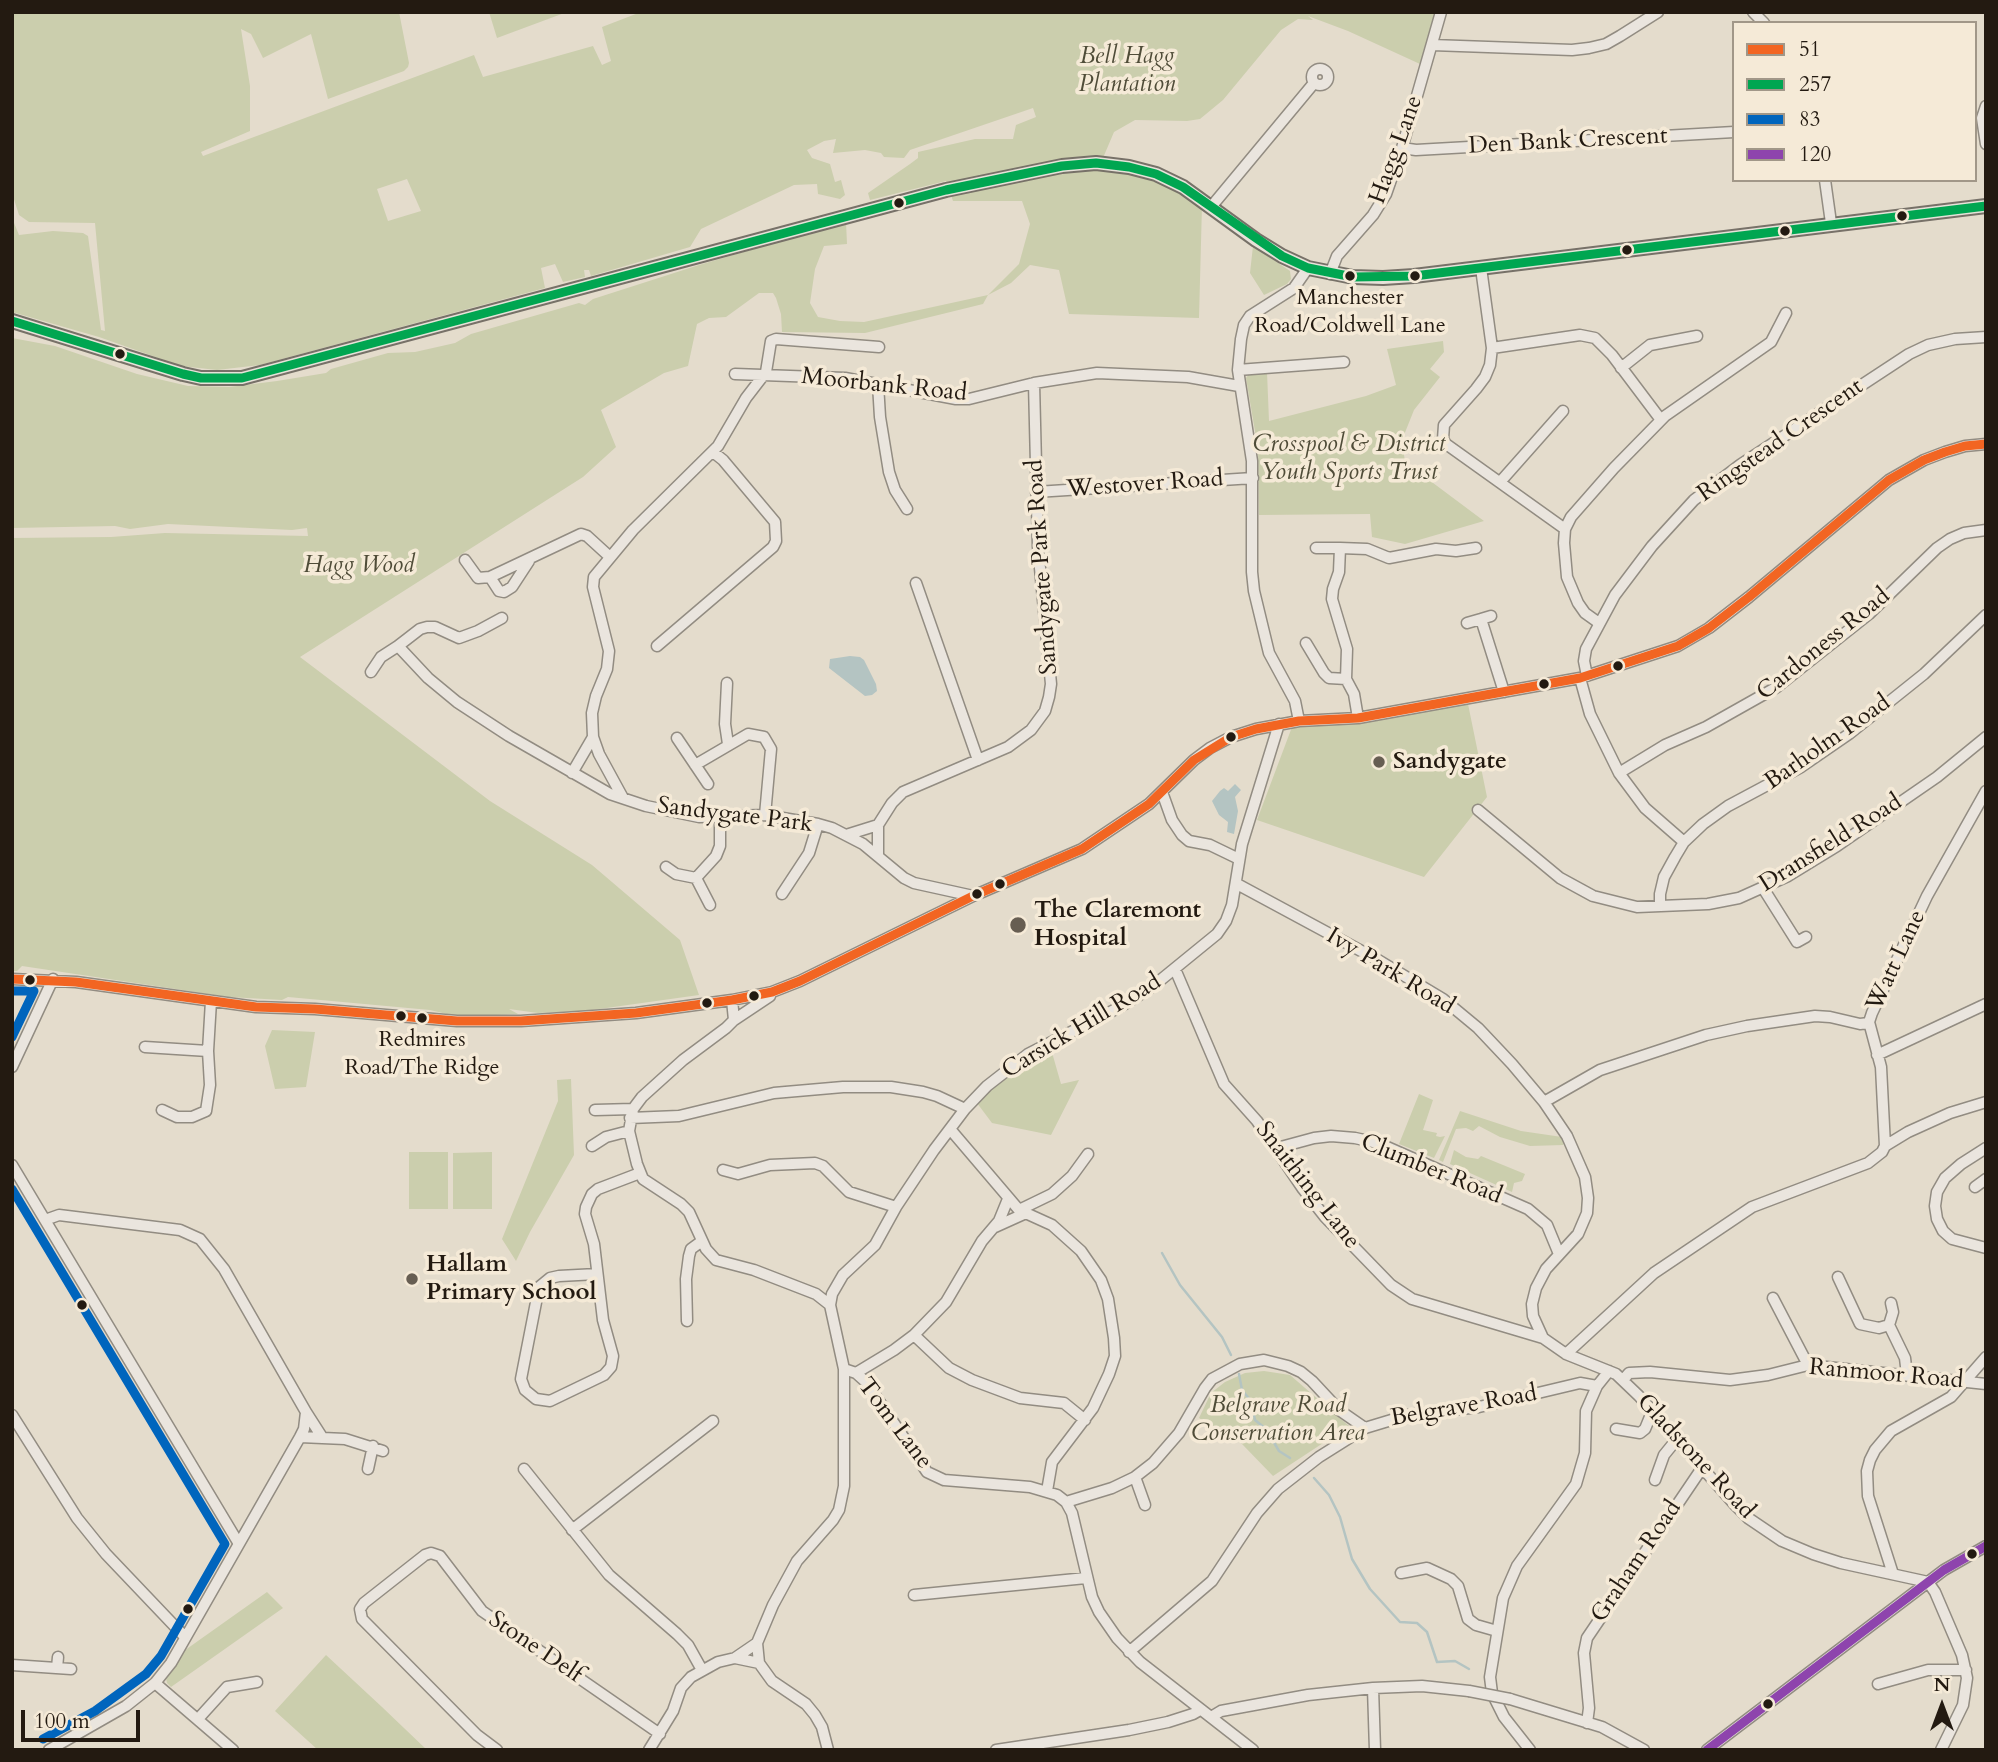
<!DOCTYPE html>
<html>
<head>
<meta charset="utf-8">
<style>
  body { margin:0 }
  #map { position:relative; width:1998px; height:1762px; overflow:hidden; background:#e4dccc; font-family:Cardo,serif }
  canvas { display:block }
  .frame { position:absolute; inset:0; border:14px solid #231a11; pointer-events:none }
  .legend { position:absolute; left:1732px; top:21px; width:245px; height:161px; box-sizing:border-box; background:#f5ead7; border:2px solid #a19788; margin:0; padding:9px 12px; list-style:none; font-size:21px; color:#231a11 }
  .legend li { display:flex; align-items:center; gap:14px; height:35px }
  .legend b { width:35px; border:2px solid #a19788 }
  .north { position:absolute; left:1907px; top:1671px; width:70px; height:70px; -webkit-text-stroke:5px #f5ead7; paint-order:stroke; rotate:0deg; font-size:19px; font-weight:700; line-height:28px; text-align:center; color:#231a11 }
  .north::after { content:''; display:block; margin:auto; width:24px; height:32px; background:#231a11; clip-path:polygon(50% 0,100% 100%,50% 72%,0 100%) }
  .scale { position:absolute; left:21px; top:1710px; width:119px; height:32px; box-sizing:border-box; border:4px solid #231a11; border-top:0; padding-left:9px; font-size:21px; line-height:24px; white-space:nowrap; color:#231a11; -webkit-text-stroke:5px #f5ead7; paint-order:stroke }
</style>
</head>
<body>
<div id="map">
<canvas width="1998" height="1762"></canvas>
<div class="frame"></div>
<ul class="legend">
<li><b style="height:9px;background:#f26522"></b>51</li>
<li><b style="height:9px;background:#00a651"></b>257</li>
<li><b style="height:9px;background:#0065bd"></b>83</li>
<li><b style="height:9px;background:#8e44ad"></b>120</li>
</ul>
<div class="north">N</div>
<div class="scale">100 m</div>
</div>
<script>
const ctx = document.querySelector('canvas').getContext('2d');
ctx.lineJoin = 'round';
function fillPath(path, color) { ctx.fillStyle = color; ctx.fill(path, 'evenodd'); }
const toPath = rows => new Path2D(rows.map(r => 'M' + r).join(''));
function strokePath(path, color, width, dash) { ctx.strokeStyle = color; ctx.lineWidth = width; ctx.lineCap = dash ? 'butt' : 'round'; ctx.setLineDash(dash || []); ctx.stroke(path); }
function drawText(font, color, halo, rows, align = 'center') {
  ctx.font = font + ' Cardo,serif'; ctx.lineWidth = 7; ctx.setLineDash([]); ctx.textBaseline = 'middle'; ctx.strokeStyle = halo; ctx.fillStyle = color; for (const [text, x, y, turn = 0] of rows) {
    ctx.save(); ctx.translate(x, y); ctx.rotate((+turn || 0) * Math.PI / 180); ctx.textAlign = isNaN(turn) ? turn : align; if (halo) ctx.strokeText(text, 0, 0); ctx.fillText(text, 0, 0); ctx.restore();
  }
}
fillPath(toPath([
  [12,12,399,12,409,63,408,67,404,71,328,99,311,34,263,58,251,34,241,29,250,86,250,131,201,152,203,156,474,55,483,77,593,46,602,65,611,61,602,27,641,12,1436,12,1420,64,1348,31,1308,16,1313,20,1298,19,1281,30,1223,100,1200,119,1187,121,1135,120,1114,132,1100,165,1153,179,1202,205,1199,318,1069,314,1059,270,1030,265,1011,283,988,295,983,304,865,333,782,332,781,314,776,298,773,293,759,293,726,317,709,318,697,324,688,366,664,373,601,410,616,447,583,477,300,657,490,801,592,865,680,940,699,995,585,1011,538,1013,509,1009,518,1014,497,1015,451,1015,430,1010,288,997,282,1000,229,997,22,966,17,971,12,971,12,538,111,537,165,533,308,536,307,528,292,530,168,524,130,529,115,526,12,528,12,338,55,346,137,374,188,386,229,387,277,381,326,373,331,369,388,353,415,352,455,343,471,334,579,303,585,305,593,299,699,265,846,222,847,244,824,246,815,269,810,303,818,317,840,321,864,322,988,295,1019,264,1030,224,1022,201,953,201,946,181,870,200,868,193,910,164,918,158,918,152,975,139,1013,139,1016,125,1036,117,1033,108,910,150,904,158,884,157,881,153,865,150,833,153,836,139,824,141,807,150,812,158,830,164,835,182,841,180,845,195,840,199,818,194,817,184,794,185,701,229,690,247,591,276,589,270,584,270,585,277,563,282,555,264,541,268,545,288,260,365,217,370,181,366,99,337,12,312,12,218,19,235,53,231,83,233,88,236,101,330,105,331,95,223,29,222,19,215,12,193],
  [407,179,421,211,388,221,377,189],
  [489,12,567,12,497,38],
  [1253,246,1290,271,1291,279,1287,284,1264,295,1250,273],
  [1443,341,1444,352,1430,369,1440,377,1414,410,1402,440,1405,462,1484,521,1405,544,1372,537,1370,514,1259,515,1258,449,1246,378,1249,374,1267,372,1269,421,1366,396,1396,385,1387,349],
  [1468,704,1487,797,1424,877,1257,820,1292,727,1382,718],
  [272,1030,315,1032,306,1087,275,1089,265,1046],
  [1049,1042,1061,1084,1079,1080,1051,1135,992,1123,974,1099],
  [571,1079,574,1155,530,1232,516,1261,502,1239,558,1101,557,1080],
  [1419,1094,1433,1100,1423,1130,1437,1133,1436,1136,1440,1137,1445,1136,1434,1158,1399,1144],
  [1460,1111,1521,1131,1562,1137,1565,1141,1563,1145,1530,1146,1500,1137,1479,1126,1473,1131,1466,1128,1456,1129,1443,1162,1439,1160],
  [1454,1150,1466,1157,1478,1159,1481,1156,1525,1174,1522,1181,1514,1183,1512,1192,1450,1164],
  [409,1152,448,1152,448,1209,409,1209],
  [492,1152,492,1209,453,1209,453,1153],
  [1264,1371,1290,1375,1349,1426,1273,1476,1242,1444,1199,1418,1211,1393,1225,1382,1245,1373],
  [267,1592,283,1608,171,1687,167,1683,166,1678,181,1653],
  [326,1655,382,1707,427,1750,318,1750,275,1711]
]), '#cbcead');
fillPath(toPath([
  [850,656,860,657,864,660,876,684,877,691,872,695,865,696,829,668,830,659],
  [1235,784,1241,790,1235,797,1238,811,1234,834,1227,832,1228,822,1219,815,1212,801,1220,791,1224,788,1228,791]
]), '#b4c4c2');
strokePath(toPath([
  [1162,1253,1180,1285,1222,1337,1231,1355],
  [1239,1374,1242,1390,1251,1401,1255,1420,1266,1429,1279,1451,1290,1458],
  [1314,1478,1329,1495,1340,1517,1352,1559,1370,1589,1400,1622,1417,1623,1427,1632,1437,1662,1455,1661,1469,1669]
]), '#b4c4c2', 2.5);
const minor = toPath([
  [1753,12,1764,23],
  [1432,45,1572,50,1589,48,1606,44,1620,36,1658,12],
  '1312 77a8 8 0 1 1 16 0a8 8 0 1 1-16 0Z',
  [1986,106,1982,118,1986,144],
  [1402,148,1416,150,1734,132],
  [1825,180,1831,223],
  [1211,207,1314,83],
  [1481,268,1492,348,1490,365,1485,377,1476,389,1444,425,1443,439,1446,444,1565,529],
  [1330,274,1337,256,1373,215,1386,194,1402,148,1441,12],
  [1492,348,1580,335,1595,338,1612,355,1661,420],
  [1621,368,1650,345,1697,336],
  [1238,370,1344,362],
  [735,374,845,378,956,399,969,399,1034,383,1097,373,1188,377,1239,386],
  [878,384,880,417,889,472,895,490,907,509],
  [1501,481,1563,411],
  [1036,492,1253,478],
  [1316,548,1340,548],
  [465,560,478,578,490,577,581,534,587,536,610,557],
  [490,577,499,591,504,592,512,587,529,561],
  [916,583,978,760],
  [1491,616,1481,619,1504,692],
  [502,618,478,631,459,638,435,627,427,627,420,629,398,646,428,678,457,702,509,736,610,794,646,806,699,817,765,815,818,824,832,828,863,844,904,878,914,883,973,896],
  [1467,623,1481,619],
  [1599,623,1585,613,1578,603,1567,577,1564,543,1565,529,1571,517,1614,468,1665,416,1771,342,1786,313],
  [1306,643,1324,673,1329,678,1346,679],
  [657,646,773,547,776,541,775,522,723,460,713,452],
  [371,672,381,657,398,646],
  [1587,676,1584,661,1586,649,1615,595,1652,546,1694,500,1740,465,1909,354,1928,345,1955,339,1986,337],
  [1580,678,1590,714,1619,773,1645,808,1684,842],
  [727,683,725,724,728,744],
  [1358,718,1354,694,1346,679,1347,649,1332,599,1333,589,1339,572,1340,548,1367,549,1389,558,1436,549,1456,551,1476,548],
  [1299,721,1295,701,1269,653,1254,591,1252,572,1252,461,1238,370,1241,339,1244,325,1250,316,1294,288,1308,268],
  [677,738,708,784],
  [695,765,748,734,764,737,771,749,765,815],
  [572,773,593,737],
  [1619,773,1665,745,1706,727,1777,687,1869,614,1937,548,1950,539,1964,533,1986,530],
  [1162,792,1172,820,1182,835,1189,841,1210,845,1239,859],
  [623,798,599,754,593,737,592,713,596,696,607,669,609,651,593,587,594,577,633,530,718,446,746,398,766,372,771,341,776,339,879,347],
  [1478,810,1560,878,1593,896,1637,907,1708,904,1739,898,1788,876,1837,846,1937,777,1986,737],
  [846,835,878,825],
  [878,855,878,825,892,803,903,792,1008,747,1031,730,1045,711,1049,697,1051,684,1038,547,1034,383],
  [666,867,676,874,696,878],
  [1237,884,1378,960,1443,999,1478,1028,1512,1064,1544,1102,1567,1136,1585,1177,1588,1198,1587,1213,1578,1234,1546,1269,1536,1288,1532,1304,1533,1316,1543,1338],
  [1763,888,1797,942,1806,937],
  [782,894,809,853,818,824],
  [710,905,696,878,716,856,720,846,720,818],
  [1660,906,1660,894,1664,877,1675,857,1684,842,1703,824,1728,806,1801,767,1849,734,1924,674,1986,615],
  [1175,969,1224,1084,1257,1121,1303,1189,1325,1217,1391,1285,1412,1299,1543,1338,1566,1354,1616,1374,1639,1396,1735,1505,1748,1518,1782,1541,1813,1554,1841,1563,1928,1582,1935,1592,1962,1655,1967,1678,1963,1705,1941,1750],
  [12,979,76,982,256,1007,315,1009,457,1021,521,1021,636,1013,732,1000,772,992,800,981,973,896,1082,849,1149,804,1194,760,1210,748,1231,737,1256,729,1299,721,1358,718,1580,678,1678,646,1709,628,1749,597,1889,480,1924,460,1945,452,1965,446,1986,444],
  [732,1000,734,1020,726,1028,683,1060,642,1097,633,1109,629,1131,637,1164,643,1179,681,1204,689,1212,706,1249,716,1260,754,1270,816,1294,830,1305,844,1369,856,1373,866,1382,927,1472,944,1480,1030,1487,1057,1495,1066,1502,1072,1513,1092,1597,1099,1612,1117,1638,1140,1662,1253,1750],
  [734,1020,770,996],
  [145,1047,208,1051],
  [1877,1055,1986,1004],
  [12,1067,53,979],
  [1544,1102,1600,1070,1706,1035,1747,1026,1815,1016,1830,1017,1860,1024,1869,1023],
  [162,1110,177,1117,192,1117,206,1111,210,1085,208,1051,211,1001],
  [595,1110,633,1109],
  [630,1118,679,1116,774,1093,843,1087,891,1087,923,1092,937,1096,965,1109],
  [950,1129,1019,1210,1052,1225,1081,1251,1101,1280,1108,1299,1114,1338,1115,1356,1109,1374,1093,1408,1052,1462,1047,1491],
  [592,1146,606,1137,629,1131],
  [1885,1146,1881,1067,1869,1022,1872,1013,1927,896,1986,791],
  [1277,1148,1314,1138,1331,1136,1355,1138,1378,1143,1528,1209,1547,1225,1559,1254],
  [1986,1148,1961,1164,1945,1178,1937,1192,1935,1206,1937,1219,1943,1231,1952,1239,1986,1248],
  [12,1165,239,1544],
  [723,1170,738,1174,770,1165,815,1163,823,1166,849,1192,896,1207],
  [1975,1187,1986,1179],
  [1019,1210,1052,1194,1072,1176,1088,1154],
  [45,1220,59,1215,180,1230,200,1239,224,1269,306,1412,304,1429,300,1437,171,1663,155,1683,126,1706,49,1750],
  [995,1227,1026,1213],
  [597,1274,559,1276,550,1278,539,1287,521,1379,525,1390,536,1399,550,1401,604,1375,611,1367,613,1356,603,1320,594,1244,585,1214,586,1207,592,1194,598,1189,640,1173],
  [1838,1277,1860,1324,1879,1328,1889,1325],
  [1773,1298,1808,1365],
  [1891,1303,1893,1312,1889,1325,1905,1358,1907,1375],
  [830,1305,832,1294,843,1275,875,1245,896,1207,934,1150,965,1109,987,1086,1028,1054,1120,1007,1152,987,1217,934,1226,921,1232,905,1242,844,1279,724],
  [687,1321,686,1279,689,1256,691,1249,702,1241],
  [914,1335,949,1368,972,1380,1020,1398,1064,1403,1085,1420],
  [1566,1354,1654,1273,1752,1207,1868,1163,1882,1152,1885,1146,1908,1132,1950,1113,1986,1102],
  [856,1373,894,1350,914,1335,946,1302,982,1241,999,1221,1008,1199],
  [1623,1380,1629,1373,1650,1372,1730,1380,1768,1375,1808,1365,1986,1384],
  [306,1412,322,1437],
  [12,1415,77,1518,106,1554,185,1637],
  [1616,1429,1640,1433,1645,1429,1652,1412],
  [300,1437,345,1439,383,1451],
  [368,1469,373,1446],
  [524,1469,609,1575,677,1634,688,1645,702,1670],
  [1135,1477,1145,1505],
  [1655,1480,1664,1455,1677,1439],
  [1066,1502,1112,1488,1135,1477,1153,1463,1179,1433,1205,1388,1212,1379,1240,1364,1264,1360,1288,1366,1301,1372,1312,1381,1339,1410,1365,1428],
  [572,1530,713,1421],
  [1401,1573,1427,1568,1451,1579,1458,1586,1468,1619,1476,1625,1497,1631],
  [1893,1574,1868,1496,1867,1471,1870,1460,1875,1450,1891,1431,1951,1397,1986,1357],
  [914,1595,1086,1578],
  [757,1643,759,1663,772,1681,806,1704,815,1715,822,1727,828,1750],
  [1129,1652,1212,1581,1257,1513,1278,1489,1319,1457,1365,1428,1408,1415,1479,1407,1580,1383,1597,1386],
  [735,1658,757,1643,773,1605,797,1561,833,1520,839,1510,844,1486,844,1369],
  [12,1665,71,1669],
  [57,1668,58,1657],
  [155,1683,233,1750],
  [1878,1684,1928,1670,1966,1670],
  [1373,1688,1375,1750],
  [1510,1699,1602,1727,1644,1750],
  [1211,1717,1221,1711,1308,1695,1373,1688,1422,1686,1469,1691],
  [198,1719,227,1687,257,1682],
  [1587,1723,1589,1708,1584,1653,1587,1638,1702,1468],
  [497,1750,477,1735,362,1619,360,1609,364,1603,425,1555,431,1553,440,1556,482,1611,660,1734],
  [649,1750,673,1711,681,1688,691,1677,718,1662,735,1658,759,1663],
  [996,1750,1129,1730,1168,1722,1193,1714,1200,1710],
  [1530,1750,1504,1717,1492,1693,1490,1677,1503,1598,1517,1566,1576,1484,1585,1453,1586,1411,1597,1386,1609,1371],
  [1707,1750,1944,1570,1986,1546]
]);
const major = toPath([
  [12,321,183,374,201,378,242,378,946,190,1062,166,1096,163,1129,167,1156,174,1183,187,1256,240,1282,256,1308,268,1353,277,1383,278,1414,276,1986,206]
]);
strokePath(minor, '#928c82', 13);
strokePath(major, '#777168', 16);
strokePath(minor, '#eae5de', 10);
strokePath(major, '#e7e2d9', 12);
const minorBridge = toPath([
  [1469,1691,1510,1699]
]);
strokePath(minorBridge, '#928c82', 13, []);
strokePath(minorBridge, '#eae5de', 10);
strokePath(toPath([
  [12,979,76,982,256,1007,315,1009,457,1021,521,1021,636,1013,732,1000,772,992,800,981,973,896,1082,849,1149,804,1194,760,1231,737,1256,729,1299,721,1358,718,1580,678,1678,646,1709,628,1749,597,1889,480,1924,460,1945,452,1965,446,1986,444]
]), '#f26522', 9);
strokePath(toPath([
  [12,321,183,374,201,378,242,378,946,190,1062,166,1096,163,1129,167,1156,174,1183,187,1282,256,1308,268,1353,277,1414,276,1986,206]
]), '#00a651', 9);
strokePath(toPath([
  [12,991,34,991,12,1037],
  [12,1189,225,1544,161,1656,146,1674,95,1711,43,1739]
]), '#0065bd', 9);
strokePath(toPath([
  [1707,1750,1944,1570,1986,1546]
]), '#8e44ad', 9);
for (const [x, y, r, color] of [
  [899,203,6,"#231a11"],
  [1902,216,6,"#231a11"],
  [1785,231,6,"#231a11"],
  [1627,250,6,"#231a11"],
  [1350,276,6,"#231a11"],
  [1415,276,6,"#231a11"],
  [120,354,6,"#231a11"],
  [1618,666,6,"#231a11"],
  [1544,684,6,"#231a11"],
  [1231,737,6,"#231a11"],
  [1379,762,7,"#675e52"],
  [1000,884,6,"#231a11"],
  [977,894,6,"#231a11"],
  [1018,925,9,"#675e52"],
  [30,980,6,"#231a11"],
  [754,996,6,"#231a11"],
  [707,1003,6,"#231a11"],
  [401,1016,6,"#231a11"],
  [422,1018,6,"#231a11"],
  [412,1279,7,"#675e52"],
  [82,1305,6,"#231a11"],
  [1972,1554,6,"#231a11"],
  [188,1609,6,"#231a11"],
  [1768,1704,6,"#231a11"]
]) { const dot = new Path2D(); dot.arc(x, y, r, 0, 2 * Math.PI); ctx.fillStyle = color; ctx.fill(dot); strokePath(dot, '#f5ead7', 2.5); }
drawText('22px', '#231a11', '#f5ead7', [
  ["Manchester",1350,299],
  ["Road/Coldwell Lane",1350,327],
  ["Redmires",422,1041],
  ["Road/The Ridge",422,1069]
]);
drawText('italic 24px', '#4f4c38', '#f5ead7', [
  ["Bell Hagg",1127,57],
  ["Plantation",1127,85],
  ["Crosspool & District",1349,445],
  ["Youth Sports Trust",1349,473],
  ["Hagg Wood",359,566],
  ["Belgrave Road",1278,1406],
  ["Conservation Area",1278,1434]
]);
drawText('24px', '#231a11', '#f5ead7', [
  ["Den Bank Crescent",1568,142,-3],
  ["Hagg Lane",1397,150,-70],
  ["Moorbank Road",884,386,6],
  ["Ringstead Crescent",1781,441,-35],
  ["Westover Road",1145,485,-4],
  ["Sandygate Park Road",1043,567,-94],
  ["Cardoness Road",1824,645,-39],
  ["Barholm Road",1828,743,-35],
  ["Sandygate Park",735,816,7],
  ["Dransfield Road",1831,844,-32],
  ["Watt Lane",1897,961,-65],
  ["Ivy Park Road",1390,972,31],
  ["Carsick Hill Road",1082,1027,-31],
  ["Clumber Road",1431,1170,22],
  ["Snaithing Lane",1307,1186,52],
  ["Ranmoor Road",1886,1375,5],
  ["Belgrave Road",1464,1407,-10],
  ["Tom Lane",894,1424,53],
  ["Gladstone Road",1695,1457,47],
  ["Graham Road",1637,1562,-56],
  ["Stone Delf",535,1648,34]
]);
drawText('bold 24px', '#231a11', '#f5ead7', [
  ["Sandygate",1393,762],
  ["The Claremont",1034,911],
  ["Hospital",1034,939],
  ["Hallam",426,1265],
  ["Primary School",426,1293]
], 'left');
</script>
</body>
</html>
